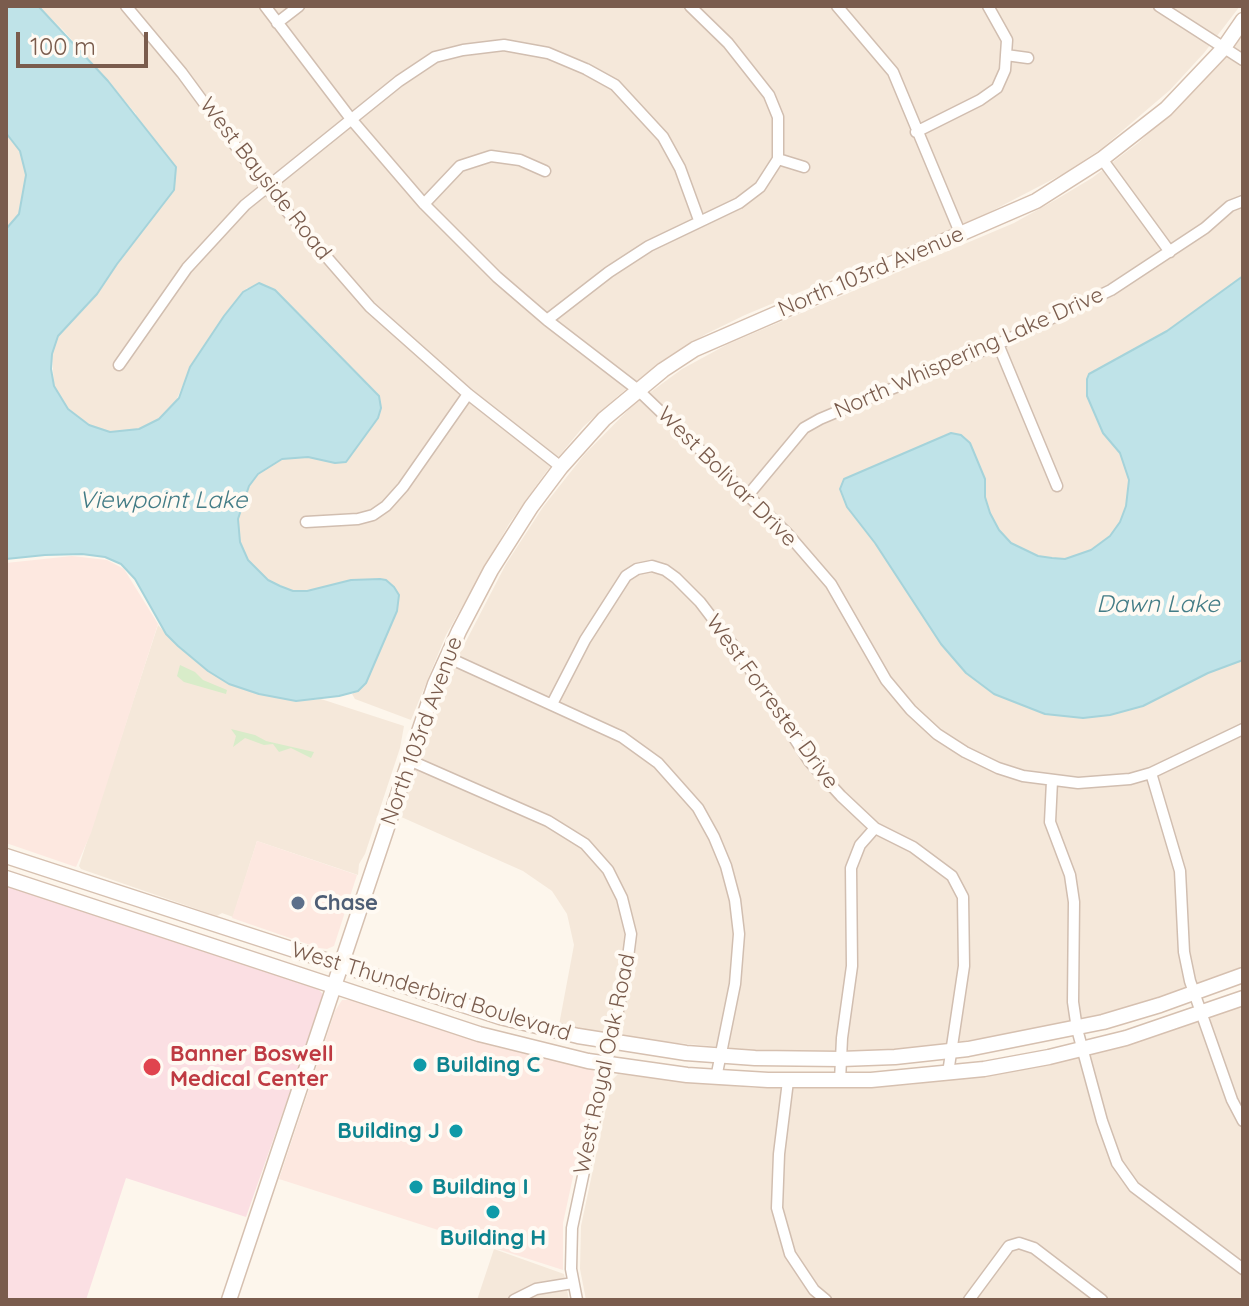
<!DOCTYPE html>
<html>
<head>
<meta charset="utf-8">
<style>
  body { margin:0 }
  #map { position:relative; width:1249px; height:1306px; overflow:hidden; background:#fdf6ec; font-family:Quicksand,sans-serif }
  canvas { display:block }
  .frame { position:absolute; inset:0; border:8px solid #7a5c4d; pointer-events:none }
  .scale { position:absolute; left:16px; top:32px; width:132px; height:36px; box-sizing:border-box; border:4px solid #7a5c4d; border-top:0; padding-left:10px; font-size:24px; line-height:28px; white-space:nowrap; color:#7a5c4d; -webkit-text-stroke:6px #fffaf3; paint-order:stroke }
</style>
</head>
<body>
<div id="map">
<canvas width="1249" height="1306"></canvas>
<div class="frame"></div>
<div class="scale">100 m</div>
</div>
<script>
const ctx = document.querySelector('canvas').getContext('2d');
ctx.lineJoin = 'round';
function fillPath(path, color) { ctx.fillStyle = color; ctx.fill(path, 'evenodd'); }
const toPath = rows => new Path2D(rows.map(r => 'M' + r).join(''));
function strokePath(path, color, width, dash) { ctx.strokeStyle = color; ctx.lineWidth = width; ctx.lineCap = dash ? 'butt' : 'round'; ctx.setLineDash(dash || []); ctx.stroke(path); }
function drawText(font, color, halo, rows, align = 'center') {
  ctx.font = font + ' Quicksand,sans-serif'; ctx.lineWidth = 8; ctx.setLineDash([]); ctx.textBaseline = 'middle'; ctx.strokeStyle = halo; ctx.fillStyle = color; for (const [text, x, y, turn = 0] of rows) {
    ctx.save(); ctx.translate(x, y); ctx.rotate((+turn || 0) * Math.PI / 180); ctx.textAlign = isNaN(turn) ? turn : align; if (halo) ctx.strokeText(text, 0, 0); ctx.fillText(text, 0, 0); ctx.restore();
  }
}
fillPath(toPath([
  [38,6,1240,6,1204,53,1170,90,1101,149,1063,174,984,215,745,315,706,334,662,361,619,395,583,427,546,472,509,524,446,635,411,720,355,699,352,694,366,683,397,611,380,579,351,580,317,589,293,591,268,580,258,572,248,560,240,542,238,519,240,505,248,486,258,474,282,459,294,457,308,457,335,463,381,408,376,392,301,319,247,288,194,360,175,403,159,419,139,429,110,432,89,425,68,409,54,386,52,354,58,336,71,320,89,304,140,232,136,114,63,30],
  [1243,33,1243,967,1151,1000,1089,1018,1040,1030,915,1048,854,1052,775,1052,634,1039,559,1025,574,945,567,914,552,891,523,871,399,816,448,676,506,564,543,507,584,455,633,405,682,369,728,344,1014,223,1057,199,1092,178,1138,143,1200,85],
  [6,133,20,151,26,175,19,214,6,229],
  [158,625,178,646,296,701,321,699,404,726,400,748,365,854,359,864,358,875,257,841,233,917,222,913,217,916,81,869,79,866],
  [1243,1006,1243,1300,586,1300,580,1269,581,1226,612,1080,618,1074,753,1088,909,1085,1050,1064,1142,1041],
  [494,1249,564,1274,569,1300,477,1300]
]), '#f5e8da');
fillPath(toPath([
  [72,556,107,560,124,569,158,624,91,833,76,867,6,843,6,563],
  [257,841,357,875,334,946,327,949,319,948,232,918],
  [342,1000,353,1000,497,1047,593,1070,595,1075,563,1223,563,1270,279,1179,335,1011]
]), '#fde8e0');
fillPath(toPath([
  [6,884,316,987,322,993,323,998,246,1217,126,1178,86,1300,6,1300]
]), '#fbdfe3');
fillPath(toPath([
  [180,665,195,672,203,680,227,690,226,694,184,682,177,676],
  [231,729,255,735,266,741,314,752,311,758,291,748,279,752,273,744,264,745,245,738,233,747,236,736]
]), '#d8ecc9');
const water = toPath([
  [6,6,38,6,40,8,108,81,176,167,174,190,117,264,97,294,58,336,52,354,51,369,54,386,68,409,89,425,110,432,139,429,159,419,179,398,190,367,224,316,243,292,259,283,275,290,379,396,381,408,378,418,346,462,335,463,308,457,282,459,258,474,249,486,238,519,240,542,248,560,268,580,280,586,293,591,307,591,351,580,380,579,386,580,394,587,399,595,397,611,366,683,358,691,339,696,296,701,259,694,229,684,208,671,178,646,166,634,135,579,121,564,105,557,82,554,45,555,6,559,6,229,19,214,26,175,20,151,6,133,6,6],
  [1243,276,1243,660,1208,673,1143,706,1110,715,1083,718,1045,714,994,694,966,673,941,644,875,543,847,507,840,489,844,479,951,433,961,435,970,443,985,479,985,497,990,513,999,530,1011,543,1038,556,1052,558,1065,559,1091,550,1110,536,1120,522,1126,506,1129,480,1120,453,1103,433,1087,396,1087,379,1089,374,1167,331,1243,276]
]);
fillPath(water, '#bfe3e8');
strokePath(water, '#a5d3da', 2);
const street = toPath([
  [126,6,182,73,265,186,370,307,468,394,561,467],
  [265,6,351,119,424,204,497,277,547,320,638,390,787,533,831,584,886,680,911,710,937,734,965,752,998,768,1023,776,1078,783,1130,779,1151,773,1243,729],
  [837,6,893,72,961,235],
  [1159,6,1243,60],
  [277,23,299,6],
  [1006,55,1028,58],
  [916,132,980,100,997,88,1005,70,1007,40,988,6],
  [778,159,804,167],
  [1102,159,1170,252],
  [424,204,460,166,491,156,520,160,545,171],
  [547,320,609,272,649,246,739,203,760,187,778,159,778,117,769,95,728,43,690,6],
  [998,344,1057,486],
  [119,365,187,268,245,205,399,81,435,57,463,50,504,45,548,53,586,69,615,85,663,137,680,168,699,220],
  [749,494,804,428,820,419,998,344,1111,290,1205,228,1230,206,1243,201],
  [306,522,358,519,373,515,386,506,403,487,468,394],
  [447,657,622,737,658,763,698,808,714,837,726,866,735,900,739,934,735,984,716,1078],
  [552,704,585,640,626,576,637,569,652,566,665,570,676,578,700,602,742,657,809,761,841,796,875,828,913,847,952,876,963,897,964,966,948,1073],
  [409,760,548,821,585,844,608,870,622,898,631,934,626,973,572,1228,571,1269,577,1300],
  [1151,773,1180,871,1184,952,1190,981,1232,1100,1243,1121],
  [1052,781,1050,822,1070,875,1074,902,1073,1002,1077,1029,1102,1121,1117,1163,1134,1187,1243,1269],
  [788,1081,779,1154,777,1208,790,1254,814,1290,826,1300],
  [840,1081,842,1038,852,966,851,868,860,845,875,828],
  [514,1300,536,1289,573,1283],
  [969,1300,1009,1246,1019,1243,1034,1248,1102,1300]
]);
const secondary = toPath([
  [6,856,500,1017,578,1036,686,1053,755,1058,841,1059,895,1057,968,1049,1103,1022,1160,1005,1243,975],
  [6,878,479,1034,588,1061,687,1075,768,1080,871,1080,984,1069,1049,1057,1126,1038,1243,998],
  [229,1300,435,684,459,631,491,570,531,507,561,467,604,419,663,370,695,349,1036,201,1102,159,1166,109,1223,49,1243,20]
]);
strokePath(street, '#d1beb0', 13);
strokePath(secondary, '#d6c0b0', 17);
strokePath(street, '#fff', 10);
strokePath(secondary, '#fff', 14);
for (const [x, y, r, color] of [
  [298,903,8,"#5c6f8a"],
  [420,1065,8,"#0f9aa8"],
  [152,1067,10,"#e0444e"],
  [456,1131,8,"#0f9aa8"],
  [416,1187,8,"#0f9aa8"],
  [493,1212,8,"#0f9aa8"]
]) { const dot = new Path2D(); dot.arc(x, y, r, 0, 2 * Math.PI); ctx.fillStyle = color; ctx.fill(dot); strokePath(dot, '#fffaf3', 3); }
drawText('22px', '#7a5c4d', '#fffaf3', [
  ["West Bayside Road",265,179,52],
  ["North 103rd Avenue",871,272,-23],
  ["North Whispering Lake Drive",969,353,-24],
  ["West Bolivar Drive",727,477,45],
  ["West Forrester Drive",772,702,54],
  ["North 103rd Avenue",422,731,-70],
  ["West Thunderbird Boulevard",431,992,17],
  ["West Royal Oak Road",605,1064,-78]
]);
drawText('bold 22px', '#4e5e75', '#fffaf3', [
  ["Chase",314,903]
], 'left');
drawText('bold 22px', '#be3a42', '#fffaf3', [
  ["Banner Boswell",170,1054],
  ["Medical Center",170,1079]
], 'left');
drawText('bold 22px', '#0d838f', '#fffaf3', [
  ["Building C",436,1065],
  ["Building J",440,1131,"right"],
  ["Building I",432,1187],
  ["Building H",493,1238,"center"]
], 'left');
drawText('italic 24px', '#437c86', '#fffaf3', [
  ["Viewpoint Lake",163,501],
  ["Dawn Lake",1158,605]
]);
</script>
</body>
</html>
